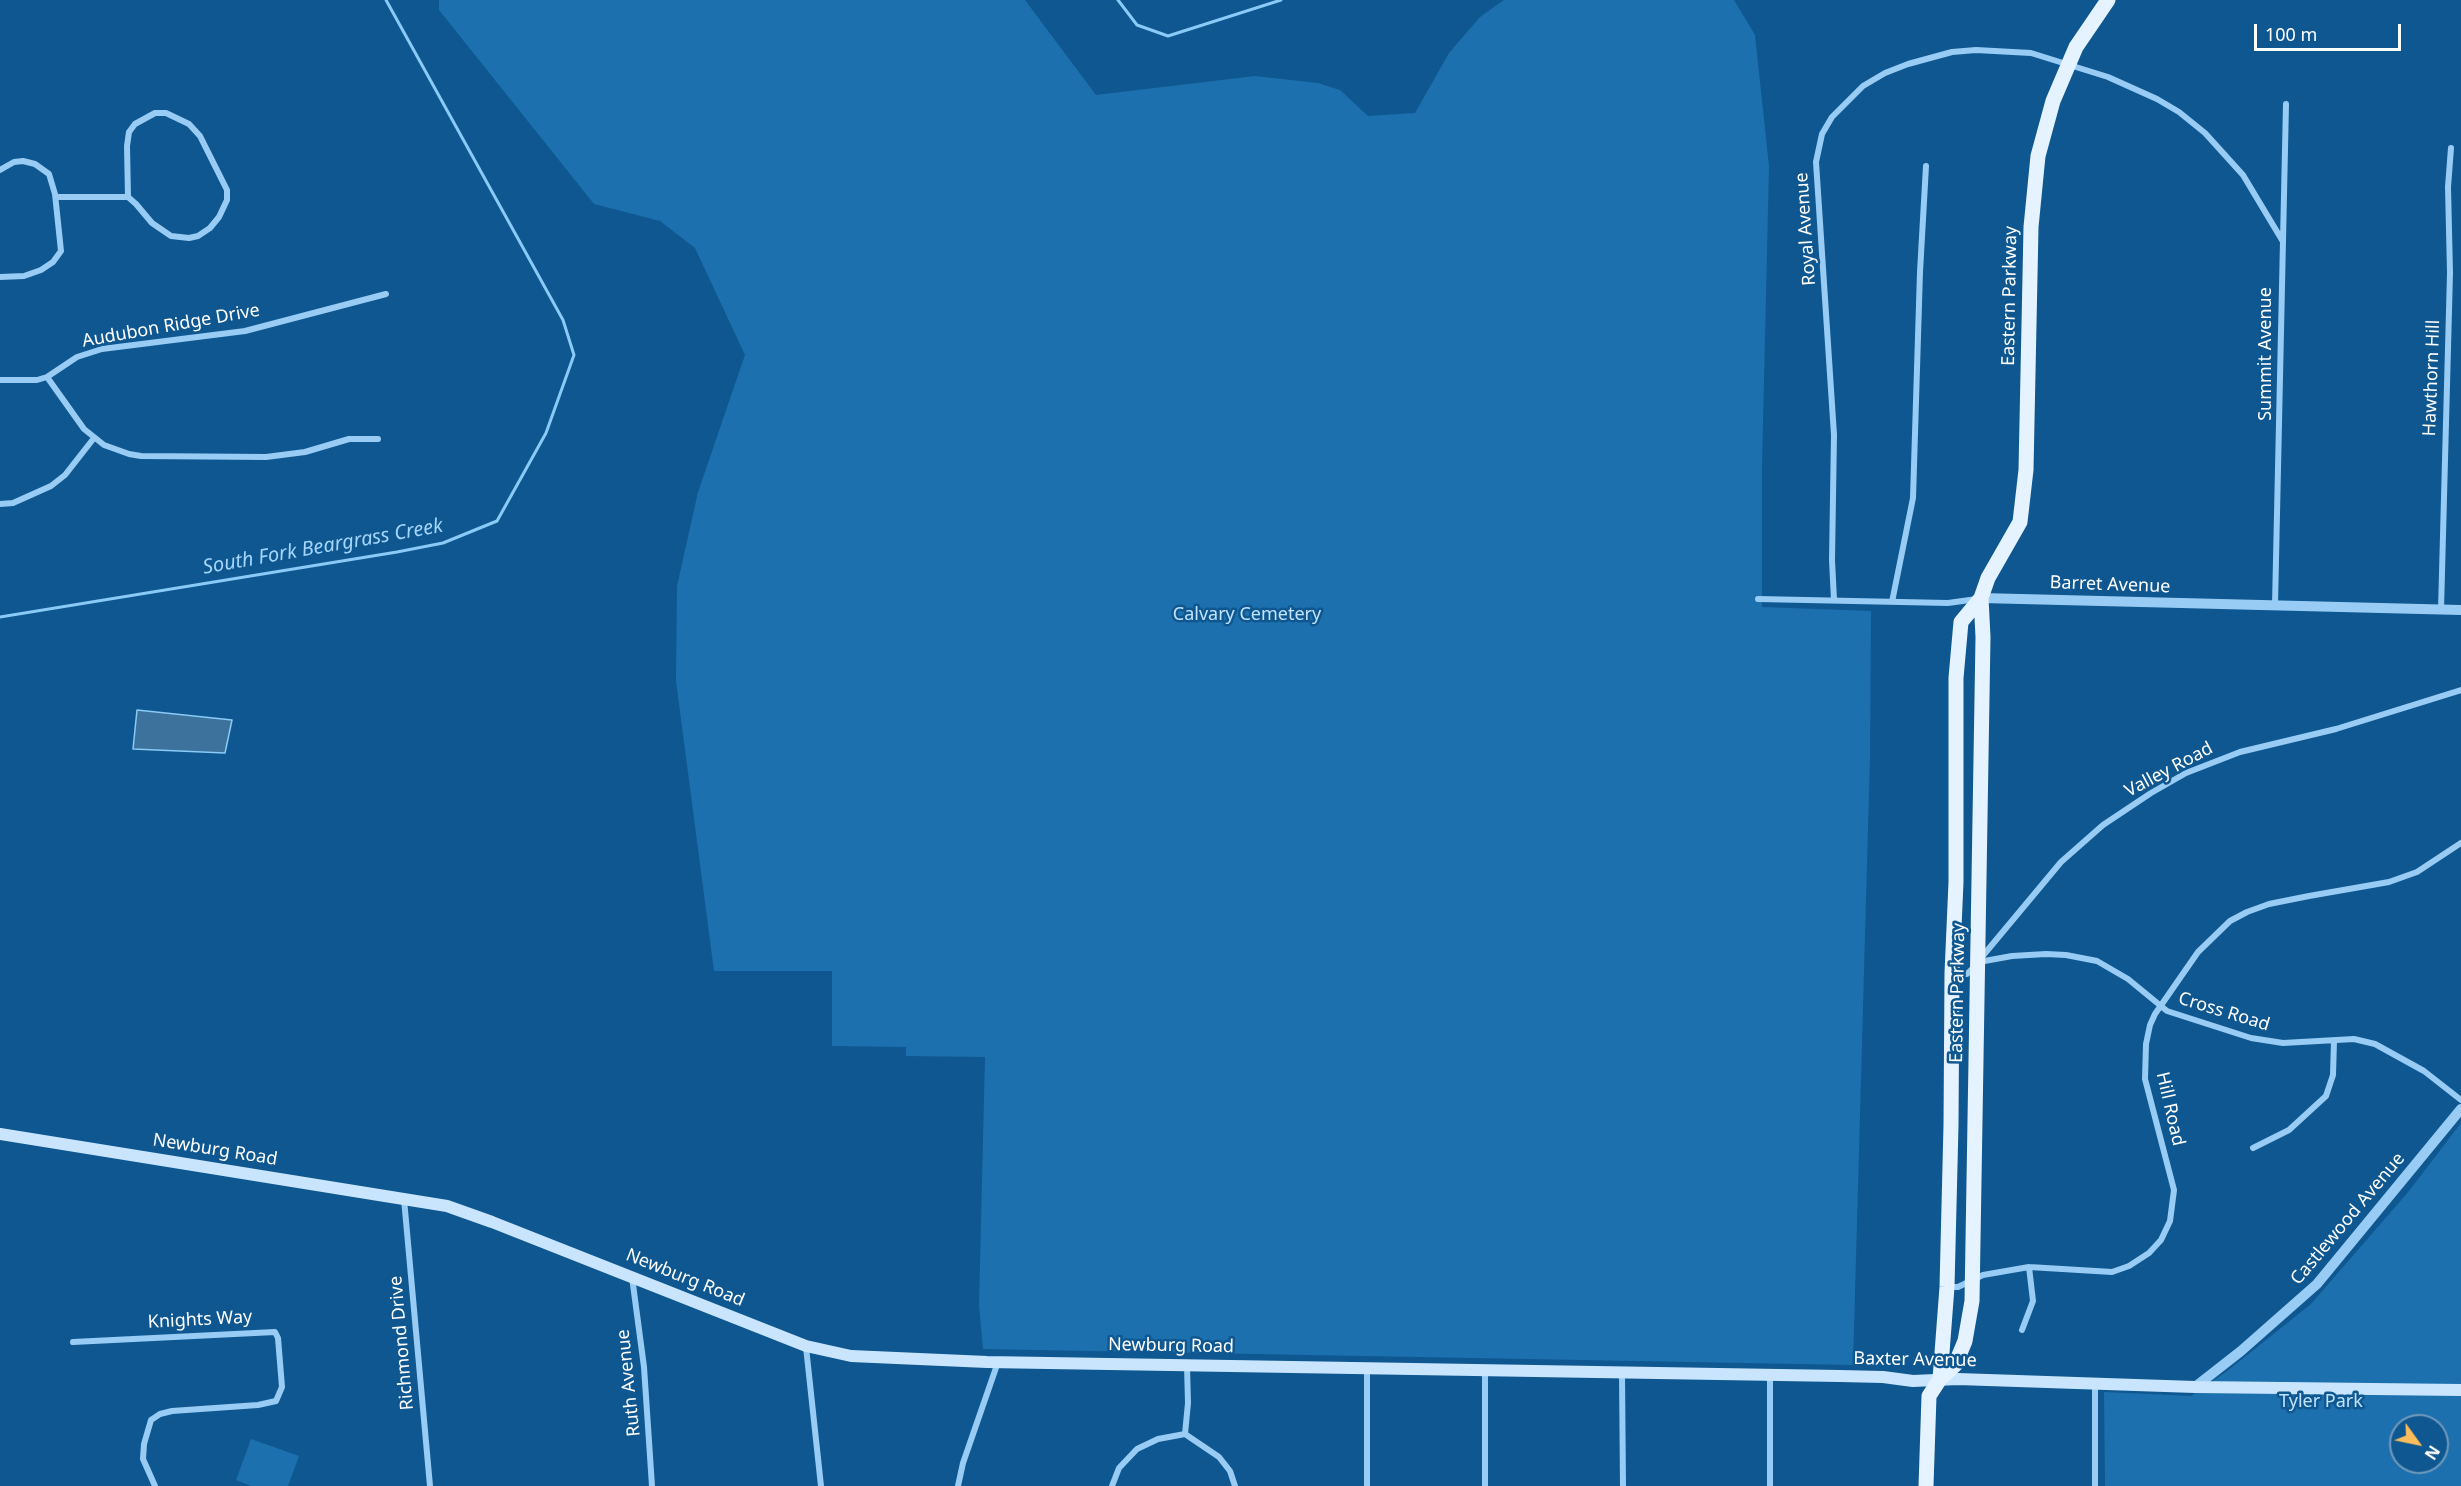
<!DOCTYPE html>
<html>
<head>
<meta charset="utf-8">
<style>
  body { margin:0 }
  #map { position:relative; width:2461px; height:1486px; overflow:hidden; background:#0f5790; font-family:"Noto Sans",sans-serif }
  canvas { display:block }
  .north { position:absolute; left:2389px; top:1414px; width:60px; height:60px; box-sizing:border-box; background:#0f5790; border:2px solid #6f9abc; border-radius:50%; rotate:123deg; font-size:16px; font-weight:700; line-height:24px; text-align:center; color:#fff }
  .north::after { content:''; display:block; margin:auto; width:21px; height:27px; background:#ffbc5b; clip-path:polygon(50% 0,100% 100%,50% 72%,0 100%) }
  .scale { position:absolute; left:2254px; top:24px; width:147px; height:27px; box-sizing:border-box; border:3px solid #fff; border-top:0; padding-left:8px; font-size:18px; line-height:21px; white-space:nowrap; color:#fff; -webkit-text-stroke:4px #0f5790; paint-order:stroke }
</style>
</head>
<body>
<div id="map">
<canvas width="2461" height="1486"></canvas>
<div class="north">N</div>
<div class="scale">100 m</div>
</div>
<script>
const ctx = document.querySelector('canvas').getContext('2d');
ctx.lineJoin = 'round';
function fillPath(path, color) { ctx.fillStyle = color; ctx.fill(path, 'evenodd'); }
const toPath = rows => new Path2D(rows.map(r => 'M' + r).join(''));
function strokePath(path, color, width, dash) { ctx.strokeStyle = color; ctx.lineWidth = width; ctx.lineCap = dash ? 'butt' : 'round'; ctx.setLineDash(dash || []); ctx.stroke(path); }
function drawText(font, color, halo, rows, align = 'center') {
  ctx.font = font + ' "Noto Sans",sans-serif'; ctx.lineWidth = 5; ctx.setLineDash([]); ctx.textBaseline = 'middle'; ctx.strokeStyle = halo; ctx.fillStyle = color; for (const [text, x, y, turn = 0] of rows) {
    ctx.save(); ctx.translate(x, y); ctx.rotate((+turn || 0) * Math.PI / 180); ctx.textAlign = isNaN(turn) ? turn : align; if (halo) ctx.strokeText(text, 0, 0); ctx.fillText(text, 0, 0); ctx.restore();
  }
}
fillPath(toPath([
  [439,0,1025,0,1096,95,1255,76,1318,83,1340,90,1368,116,1415,113,1449,53,1480,17,1504,0,1734,0,1755,35,1769,166,1762,465,1762,607,1871,611,1870,756,1853,1365,983,1349,979,1305,985,1057,906,1056,906,1047,832,1046,832,971,714,971,676,681,677,586,698,492,745,355,695,248,660,221,594,204,439,10],
  [2461,1123,2461,1486,2105,1486,2104,1392,2191,1396,2226,1372,2311,1304,2409,1191],
  [2401,1426,2437,1426,2437,1462,2401,1462],
  [251,1439,299,1456,288,1486,251,1486,236,1480]
]), '#1d70ae');
const water = toPath([
  [137,710,232,720,225,753,133,749,137,710]
]);
fillPath(water, '#3d729d');
strokePath(water, '#89caf7', 1.5);
strokePath(toPath([
  [1118,0,1137,25,1168,36,1281,0],
  [0,617,397,552,443,543,497,521,546,433,574,355,563,320,386,0]
]), '#89caf7', 3);
strokePath(toPath([
  [0,170,14,162,23,161,35,164,49,174,55,194,61,251,53,262,41,270,24,276,0,277],
  [56,197,128,197,136,204,152,223,171,236,189,238,198,236,210,228,219,217,227,200,227,190,200,136,189,124,166,113,155,113,135,124,129,132,127,146,128,197],
  [47,377,84,429,104,445,129,454,141,456,266,457,305,452,349,439,378,439],
  [0,380,37,380,47,377,77,357,102,349,245,331,386,294],
  [0,504,13,503,51,486,65,475,94,438],
  [1758,599,1948,603,1977,599],
  [1834,600,1832,560,1834,435,1816,162,1822,134,1832,117,1863,86,1885,73,1908,64,1952,52,1976,50,2031,53,2108,77,2157,99,2179,112,2205,133,2243,175,2282,240],
  [1892,602,1913,498,1920,272,1926,166],
  [2275,605,2286,104],
  [2441,610,2450,273,2448,187,2451,148],
  [1981,958,2061,862,2103,825,2151,793,2186,773,2240,752,2336,729,2461,690],
  [1979,962,2012,956,2046,954,2066,955,2097,961,2128,979,2167,1011,2251,1038,2283,1043,2354,1039,2375,1044,2424,1071,2461,1100],
  [1953,973,1967,974,1975,966],
  [2253,1148,2289,1130,2326,1096,2333,1075,2334,1041],
  [404,1199,430,1486],
  [632,1277,644,1367,652,1486],
  [1947,1287,1958,1287,1983,1275,2029,1267,2112,1272,2129,1266,2149,1253,2161,1240,2170,1221,2174,1190,2145,1079,2146,1044,2150,1025,2155,1014,2198,952,2230,921,2247,912,2269,904,2309,896,2389,882,2417,872,2461,843],
  [2022,1330,2033,1301,2029,1267],
  [73,1342,275,1332,278,1338,282,1387,276,1401,258,1405,172,1411,160,1414,151,1420,144,1444,143,1459,155,1486],
  [806,1347,821,1486],
  [1367,1368,1367,1486],
  [1485,1371,1485,1486],
  [1622,1374,1623,1486],
  [1770,1375,1770,1486],
  [1185,1434,1219,1457,1230,1471,1235,1486],
  [1185,1434,1188,1403,1187,1366],
  [958,1486,963,1463,998,1362],
  [1112,1486,1119,1468,1137,1449,1158,1439,1185,1434],
  [2095,1486,2095,1384]
]), '#98ccf4', 6);
strokePath(toPath([
  [1981,598,2461,610],
  [2195,1387,2241,1351,2317,1284,2461,1109]
]), '#98ccf4', 10);
strokePath(toPath([
  [0,1134,447,1206,492,1222,806,1346,851,1356,987,1362,1840,1376,1883,1377,1913,1381,1958,1379,2195,1387,2461,1390]
]), '#c8e5fd', 12);
strokePath(toPath([
  [1940,1379,1947,1287,1951,1125,1952,973,1956,882,1956,678,1961,622,1981,598,1988,578,2020,522,2026,470,2031,227,2038,156,2053,101,2076,47,2108,0],
  [1926,1486,1929,1396,1940,1379,1955,1365,1965,1341,1972,1301,1983,637,1981,598]
]), '#e5f2ff', 15);
drawText('18px', '#fff', '#0f5790', [
  ["Royal Avenue",1806,229,-94],
  ["Eastern Parkway",2010,296,-89],
  ["Audubon Ridge Drive",171,326,-10],
  ["Summit Avenue",2266,354,-90],
  ["Hawthorn Hill",2432,378,-88],
  ["Barret Avenue",2110,585,2],
  ["Valley Road",2169,770,-28],
  ["Eastern Parkway",1958,993,-89],
  ["Cross Road",2224,1012,17],
  ["Hill Road",2170,1109,77],
  ["Newburg Road",215,1150,9],
  ["Castlewood Avenue",2348,1219,-50],
  ["Newburg Road",685,1278,22],
  ["Knights Way",200,1320,-3],
  ["Richmond Drive",402,1343,-95],
  ["Newburg Road",1171,1346,1],
  ["Baxter Avenue",1915,1360,1],
  ["Ruth Avenue",629,1383,-96]
]);
drawText('18px', '#c0e3fe', '#0f5790', [
  ["Calvary Cemetery",1247,615],
  ["Tyler Park",2321,1402]
]);
drawText('italic 20px', '#a4d6fb', '#0f5790', [
  ["South Fork Beargrass Creek",323,547,-10]
]);
</script>
</body>
</html>
